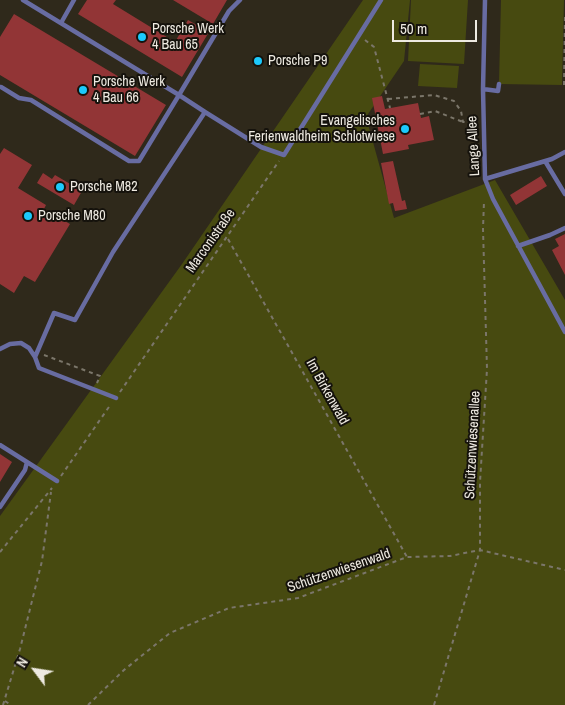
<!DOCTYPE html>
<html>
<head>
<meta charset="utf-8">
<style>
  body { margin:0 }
  #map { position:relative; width:565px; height:705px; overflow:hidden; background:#2f291b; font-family:"Archivo Narrow",sans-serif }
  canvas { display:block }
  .north { position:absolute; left:10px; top:645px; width:50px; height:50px; -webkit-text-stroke:4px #15120c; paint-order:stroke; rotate:301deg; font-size:14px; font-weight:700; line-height:20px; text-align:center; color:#eeeae1 }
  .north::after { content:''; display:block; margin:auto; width:18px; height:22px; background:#eeeae1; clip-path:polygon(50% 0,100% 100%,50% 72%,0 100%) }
  .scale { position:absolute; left:392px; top:20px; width:85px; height:22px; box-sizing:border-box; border:2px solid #eeeae1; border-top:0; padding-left:6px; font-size:15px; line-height:18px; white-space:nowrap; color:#eeeae1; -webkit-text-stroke:4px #15120c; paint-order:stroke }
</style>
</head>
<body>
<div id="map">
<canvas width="565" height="705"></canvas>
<div class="north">N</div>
<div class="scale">50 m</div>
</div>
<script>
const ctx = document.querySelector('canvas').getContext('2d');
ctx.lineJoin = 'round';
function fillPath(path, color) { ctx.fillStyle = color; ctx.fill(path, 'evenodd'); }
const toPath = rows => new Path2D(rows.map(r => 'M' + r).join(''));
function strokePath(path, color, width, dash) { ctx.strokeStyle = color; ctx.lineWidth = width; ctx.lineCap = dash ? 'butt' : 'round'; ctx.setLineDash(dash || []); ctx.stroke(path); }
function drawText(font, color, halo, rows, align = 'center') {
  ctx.font = font + ' "Archivo Narrow",sans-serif'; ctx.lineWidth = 4; ctx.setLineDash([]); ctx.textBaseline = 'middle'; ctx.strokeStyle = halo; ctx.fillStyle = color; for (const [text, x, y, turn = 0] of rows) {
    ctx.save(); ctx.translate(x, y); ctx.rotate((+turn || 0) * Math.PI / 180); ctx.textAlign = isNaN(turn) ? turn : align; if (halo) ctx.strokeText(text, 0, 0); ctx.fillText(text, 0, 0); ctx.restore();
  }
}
fillPath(toPath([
  [363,0,410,0,404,61,366,117,394,218,495,180,565,300,565,705,0,705,0,516,182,264],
  [411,0,468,0,464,64,408,61],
  [501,0,564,0,562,85,499,84],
  [420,64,459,66,457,88,418,86]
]), '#474a10');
fillPath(toPath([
  [87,0,116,0,113,4,175,42,188,20,209,32,182,77,78,14],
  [173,0,227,0,213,24],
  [14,14,166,105,135,156,0,75,0,37],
  [382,96,385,109,418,103,421,118,429,116,434,140,408,145,409,149,383,154,372,98],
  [4,148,32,165,18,188,46,205,44,209,70,224,35,282,24,276,14,293,0,284,0,154],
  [393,161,402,201,405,200,407,209,395,211,393,203,389,204,381,163],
  [43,173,52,179,55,175,82,191,74,205,37,183],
  [541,176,547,186,516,205,510,195],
  [565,234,565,275,552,250,559,246,555,239],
  [0,454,12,462,0,482]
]), '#923536');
strokePath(toPath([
  [365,40,374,47,390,108],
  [564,85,565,17],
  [388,99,434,95,454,101,461,111,463,122,476,123],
  [420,114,435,111,463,122],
  [228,239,407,557],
  [44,355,100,376,97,383],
  [120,392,279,161],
  [61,476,111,404],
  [0,552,52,488],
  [5,701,11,705],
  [3,705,20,649,42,561,51,492],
  [88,705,124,670,170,633,229,608,298,598,407,557,450,556,480,550,565,570],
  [434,705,480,550,480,482,487,369,483,229,484,201]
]), '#7b766a', 2, [4, 4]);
strokePath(toPath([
  [23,0,179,95,229,11,240,0],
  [485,0,483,89,485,179,493,199,565,332],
  [61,23,74,0],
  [1,87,19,98,31,100,129,161,139,161,179,95,205,112,113,252,75,320,54,313,35,357,39,368,116,398],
  [483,89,498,91,499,84],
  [205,112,261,147,284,155,381,0],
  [545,161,565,194],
  [485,179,552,159,565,152],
  [518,246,550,235,565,228],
  [0,349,10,344,21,343,29,348,35,357],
  [0,445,57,481],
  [0,507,25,470,27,462]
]), '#686ca2', 4.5);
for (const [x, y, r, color] of [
  [142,37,5,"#1cc9fc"],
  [258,61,5,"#1cc9fc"],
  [83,90,5,"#1cc9fc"],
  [405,129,5,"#1cc9fc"],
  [60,187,5,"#1cc9fc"],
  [28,216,5,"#1cc9fc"]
]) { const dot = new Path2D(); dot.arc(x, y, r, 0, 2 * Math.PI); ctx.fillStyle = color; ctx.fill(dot); strokePath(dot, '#15120c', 2); }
drawText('14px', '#eeeae1', '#15120c', [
  ["Porsche Werk",152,29],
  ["4 Bau 65",152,45],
  ["Porsche P9",268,61],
  ["Porsche Werk",93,82],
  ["4 Bau 66",93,98],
  ["Evangelisches",395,121,"right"],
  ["Ferienwaldheim Schlotwiese",395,137,"right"],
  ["Porsche M82",70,187],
  ["Porsche M80",38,216]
], 'left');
drawText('14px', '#eeeae1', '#15120c', [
  ["Lange Allee",474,146,-93],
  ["Marconistraße",211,241,-55],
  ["Im Birkenwald",327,392,61],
  ["Schützenwiesenallee",473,445,-87],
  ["Schützenwiesenwald",339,571,-19]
]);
</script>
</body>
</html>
